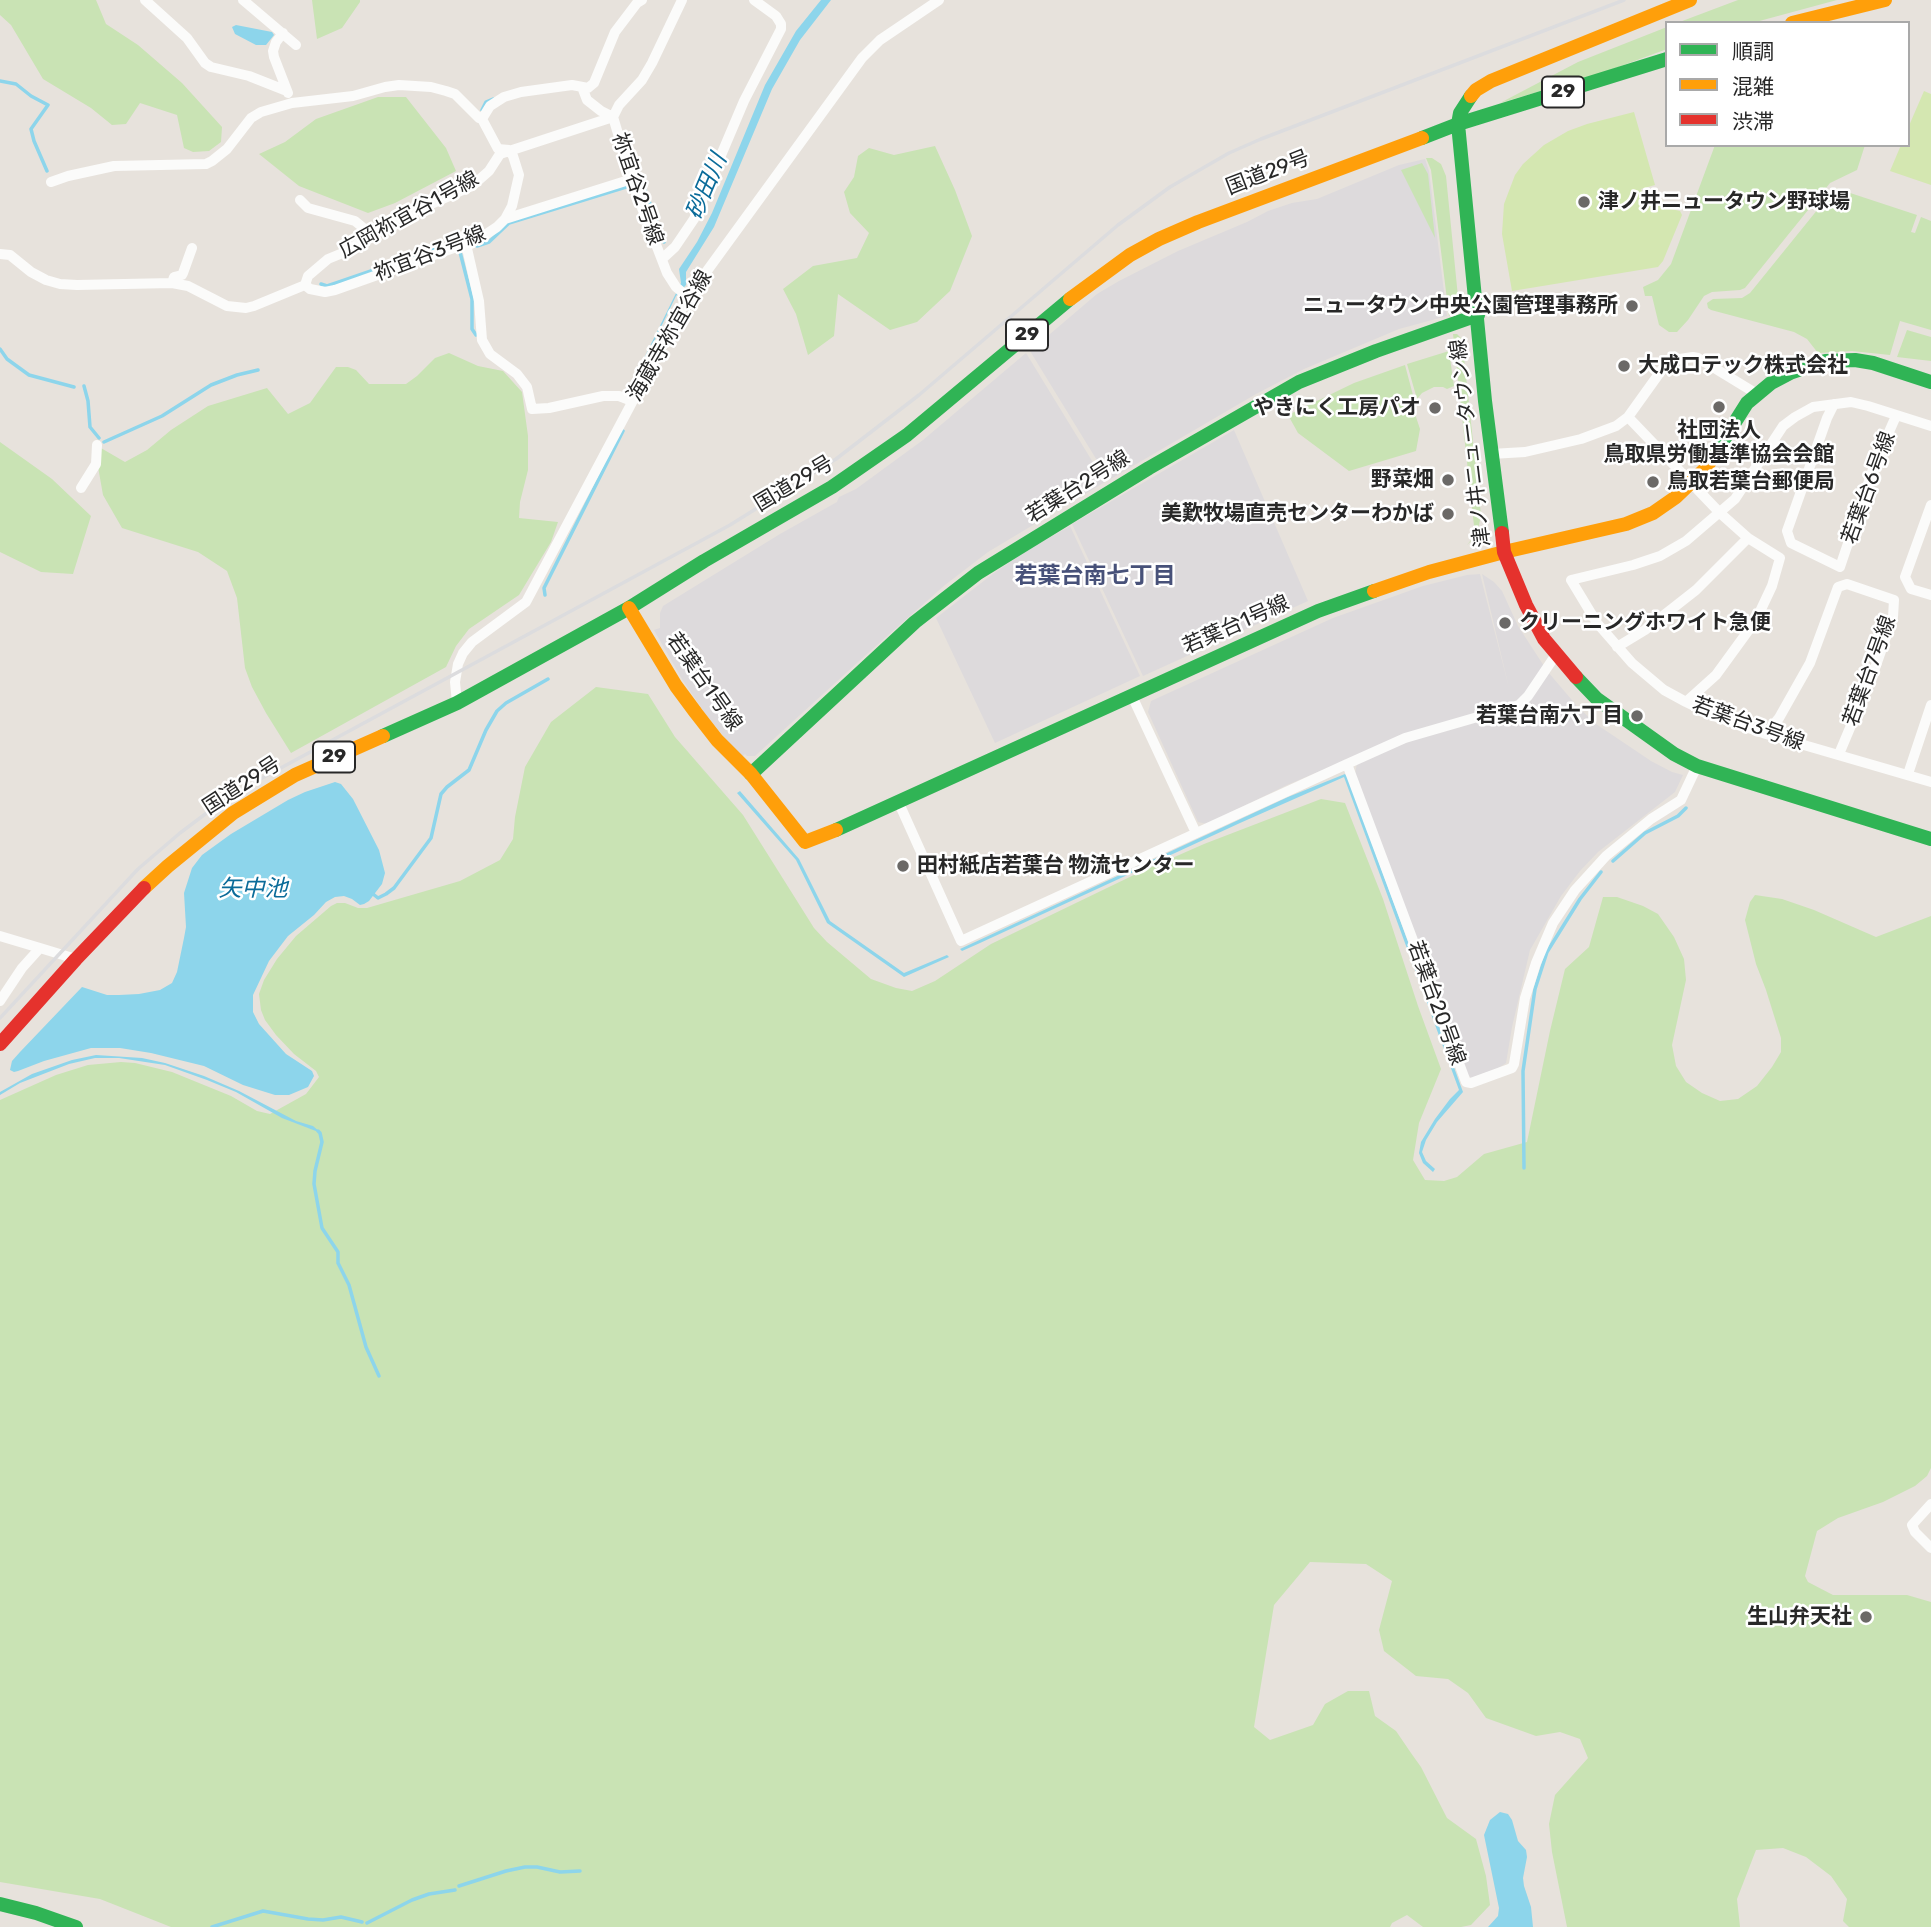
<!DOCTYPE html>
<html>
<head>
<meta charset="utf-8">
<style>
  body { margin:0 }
  #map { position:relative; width:1931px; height:1927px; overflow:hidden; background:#e7e2dc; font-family:Rubik,"Noto Sans JP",sans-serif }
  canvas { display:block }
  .legend { position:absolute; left:1665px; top:21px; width:245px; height:126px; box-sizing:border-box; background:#fff; border:2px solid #a9a9a9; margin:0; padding:9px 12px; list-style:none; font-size:21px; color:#282828 }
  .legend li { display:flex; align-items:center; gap:14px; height:35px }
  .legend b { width:35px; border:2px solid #a9a9a9 }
</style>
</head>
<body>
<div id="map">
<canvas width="1931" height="1927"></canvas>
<ul class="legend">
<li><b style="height:9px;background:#30b455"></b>順調</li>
<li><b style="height:9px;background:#ff9f0a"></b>混雑</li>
<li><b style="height:9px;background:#e5322d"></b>渋滞</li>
</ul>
</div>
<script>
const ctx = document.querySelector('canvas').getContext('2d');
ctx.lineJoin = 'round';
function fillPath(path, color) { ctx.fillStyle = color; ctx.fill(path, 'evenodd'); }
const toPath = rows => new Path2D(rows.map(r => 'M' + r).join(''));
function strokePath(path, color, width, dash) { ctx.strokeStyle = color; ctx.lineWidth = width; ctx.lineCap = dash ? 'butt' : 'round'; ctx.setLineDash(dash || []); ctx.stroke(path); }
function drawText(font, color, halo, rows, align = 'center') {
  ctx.font = font + ' Rubik,"Noto Sans JP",sans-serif'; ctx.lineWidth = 5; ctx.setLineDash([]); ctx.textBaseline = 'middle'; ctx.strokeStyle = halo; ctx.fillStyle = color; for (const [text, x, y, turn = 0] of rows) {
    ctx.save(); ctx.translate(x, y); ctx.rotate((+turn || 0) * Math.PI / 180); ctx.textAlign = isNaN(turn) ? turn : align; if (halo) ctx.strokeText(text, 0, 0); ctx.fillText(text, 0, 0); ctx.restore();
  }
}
fillPath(toPath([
  [1425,159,1429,171,1447,316,1399,329,1304,369,1256,394,1109,480,1030,351,1097,294,1119,281,1178,251,1247,222,1268,211,1292,203,1317,199,1399,165],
  [1026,353,1105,482,988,552,945,585,868,653,755,756,747,756,745,754,741,758,704,712,682,679,654,630,660,628,660,613,663,606,780,534,837,502,839,497,856,489,923,440],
  [1234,430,1308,601,1143,676,1072,524],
  [1070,526,1140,676,995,743,936,618,994,573,1028,550],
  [1480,574,1509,688,1482,574,1494,582,1502,591,1518,626,1544,666,1520,700,1344,761,1287,785,1207,824,1198,822,1148,712,1151,701,1333,618,1423,586,1467,575],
  [1548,672,1577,706,1596,724,1651,761,1672,772,1683,775,1675,792,1598,852,1580,871,1561,896,1530,950,1512,1027,1506,1063,1497,1069,1471,1078,1467,1074,1355,773,1357,764,1400,745,1422,737,1517,710]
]), '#dddadc');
fillPath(toPath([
  [0,0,96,0,106,24,138,45,182,83,222,127,221,142,209,151,193,152,184,148,177,115,140,103,126,124,112,125,91,108,43,79,11,25,0,15],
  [312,0,360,0,360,2,342,28,317,39],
  [1738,0,1837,0,1752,23,1677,23],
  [1667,27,1667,49,1602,73,1500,103,1578,62],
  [378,97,406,97,446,148,456,171,395,203,368,213,299,186,259,154,285,142,316,119],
  [1715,145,1865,145,1857,170,1830,183,1745,288,1740,290,1712,292,1704,296,1688,320,1677,332,1669,332,1659,325,1652,296,1645,296,1643,287,1658,280,1671,264],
  [935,146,955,190,972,236,950,291,917,322,890,330,838,294,834,336,808,355,796,314,783,289,813,266,857,258,869,233,850,213,844,192,854,177,858,156,869,148,894,155],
  [1426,158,1432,158,1441,164,1446,176,1459,307,1453,314,1449,316,1431,170],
  [1422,163,1428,174,1435,238,1401,170],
  [1835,188,1917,215,1911,232,1915,233,1921,217,1931,221,1931,330,1900,321,1890,355,1852,351,1818,353,1807,339,1794,332,1711,310,1708,308,1707,303,1713,299,1742,298,1750,293],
  [1907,330,1931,337,1931,361,1897,357],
  [1457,334,1462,339,1481,515,1477,535,1467,545,1475,535,1453,334],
  [1449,351,1454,386,1447,389,1443,387,1434,387,1422,393,1417,399,1407,364],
  [449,353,478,366,503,371,522,392,528,436,528,470,520,502,519,518,558,522,551,542,519,595,469,629,456,646,446,667,291,753,266,713,252,687,245,668,237,598,227,571,198,552,122,528,103,495,94,444,125,462,147,450,171,430,208,406,267,388,288,414,310,403,336,367,348,367,356,370,369,384,406,384,417,376,435,358],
  [1405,365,1414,399,1416,417,1420,429,1416,451,1349,471,1298,433,1288,415,1354,383],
  [0,442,52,479,91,516,73,574,41,572,0,552],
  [596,687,648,694,675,737,743,815,814,928,827,942,871,979,896,988,912,991,935,981,991,944,1136,874,1204,844,1321,799,1345,803,1383,899,1418,1006,1441,1069,1419,1123,1413,1160,1425,1180,1444,1181,1457,1177,1484,1154,1527,1142,1550,1031,1565,969,1589,947,1603,897,1617,897,1643,906,1658,914,1674,937,1684,959,1686,980,1672,1045,1676,1066,1686,1082,1702,1093,1720,1101,1738,1099,1757,1086,1772,1067,1781,1052,1781,1038,1766,990,1756,964,1745,920,1750,902,1755,895,1782,899,1814,910,1876,937,1931,916,1931,1468,1927,1476,1915,1486,1883,1502,1838,1518,1817,1531,1805,1576,1808,1582,1833,1595,1907,1595,1931,1602,1931,1927,1849,1927,1843,1921,1847,1899,1831,1876,1806,1857,1783,1848,1756,1850,1737,1899,1740,1927,1567,1927,1552,1852,1549,1824,1555,1795,1588,1758,1580,1739,1560,1732,1536,1736,1486,1718,1468,1693,1448,1679,1416,1676,1384,1651,1379,1630,1392,1581,1366,1564,1310,1562,1274,1605,1254,1727,1270,1740,1313,1725,1325,1704,1348,1691,1369,1691,1375,1716,1396,1731,1411,1753,1421,1767,1447,1818,1476,1839,1486,1876,1490,1905,1471,1925,1461,1927,1423,1927,1407,1915,1392,1923,1390,1927,171,1927,100,1899,0,1882,0,1100,56,1075,88,1065,121,1062,135,1063,172,1072,231,1096,257,1111,270,1114,306,1094,319,1077,316,1071,294,1054,276,1035,265,1020,261,1010,259,994,264,980,277,959,296,936,331,906,337,903,345,903,358,908,367,908,460,881,500,860,513,839,515,817,525,767,551,722]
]), '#c9e3b4');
fillPath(toPath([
  [1924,91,1931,94,1931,185,1890,171,1901,145,1908,145,1908,128],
  [1634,112,1655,185,1641,189,1643,195,1658,192,1661,199,1671,209,1680,211,1682,215,1663,261,1658,267,1512,291,1502,234,1504,204,1515,175,1523,164,1544,145,1568,131,1587,124]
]), '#d4e7b1');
fillPath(toPath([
  [821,0,831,0,800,40,772,89,714,227,686,272,686,285,676,296,629,393,627,393,681,283,679,269,697,242,712,213,765,85,796,31],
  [236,25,272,32,274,35,266,45,256,45,235,34,232,27],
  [1345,774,1348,778,1463,1092,1437,1122,1426,1140,1422,1152,1426,1161,1435,1169,1433,1172,1423,1163,1419,1153,1421,1142,1435,1119,1450,1099,1459,1090,1344,777,1240,823,980,943,962,951,960,949,1288,797],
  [335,782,341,784,353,799,379,850,385,873,382,884,369,901,364,904,360,905,352,899,344,896,335,897,326,902,314,915,288,936,269,961,253,995,253,1012,259,1024,286,1054,312,1071,314,1076,308,1087,289,1095,275,1095,243,1085,204,1066,151,1053,120,1048,91,1048,44,1061,18,1071,14,1072,10,1070,12,1061,20,1052,82,987,107,995,119,995,139,994,160,990,172,983,177,972,184,938,186,927,184,893,192,868,202,855,231,834,288,800,305,792],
  [740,791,799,859,830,921,904,973,947,955,949,957,904,977,827,923,796,860,737,793],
  [96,1055,142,1058,165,1063,204,1076,239,1091,296,1121,313,1126,321,1133,282,1118,236,1092,207,1080,165,1065,119,1058,95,1058,69,1064,20,1083,0,1095,0,1092,32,1074,72,1060],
  [1500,1812,1508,1814,1512,1820,1518,1841,1526,1850,1527,1857,1523,1878,1524,1886,1531,1907,1533,1927,1488,1927,1498,1916,1499,1908,1484,1835,1490,1820]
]), '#8dd5eb');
strokePath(toPath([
  [0,81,16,84,31,96,48,105,31,129,34,141,47,171],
  [482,110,486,102,493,99],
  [629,149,632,157],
  [641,179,664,242],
  [477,246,489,242,509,223,626,187],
  [460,252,472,299,472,329,476,335],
  [321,284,327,286,336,283,467,238],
  [0,349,7,359,29,375,74,387],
  [84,386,88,401,90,427,99,438],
  [104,442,162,416,211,385,237,375,258,370],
  [545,595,544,588,623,431],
  [1613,861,1645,833,1678,816,1686,808],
  [373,894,378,898,386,894,394,888,431,838,441,794,447,787,469,770,486,730,497,711,506,703,548,679],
  [318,1131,320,1133,322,1142,315,1171,314,1184,322,1228,338,1252,338,1263,349,1285,366,1347,379,1376],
  [1524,1168,1523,1071,1535,989,1547,952,1580,899,1601,872],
  [459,1886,506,1871,525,1867,537,1867,560,1872,580,1871],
  [367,1923,412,1900,429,1894,455,1890],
  [212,1927,263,1911,308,1919,323,1920,341,1917,362,1922]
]), '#8dd5eb', 3.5);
strokePath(toPath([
  [145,0,187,38,205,63,211,67,249,76,287,91],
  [243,0,296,45],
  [283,33,276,42,273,51,274,57,288,93],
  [582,87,587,100,601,111,613,117,635,190,667,273,676,287,688,297],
  [51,182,68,176,114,166,206,164,212,161,227,149,251,118,261,112,292,103,353,96,385,87,399,85,431,87,446,91,455,94,479,118,482,119],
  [300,200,308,208,355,221,372,235],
  [505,219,512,206,519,175,513,156,509,150,498,149,482,119,490,106,504,97,521,92,572,85,588,88,594,83,615,32,637,3,642,0],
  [466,244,479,301,482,340,490,354,517,374,527,387,532,409,549,408,603,396,619,396,632,401],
  [0,254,10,255,31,272,46,280,60,284,77,285,172,283,188,286,227,306,246,308,254,306,305,285,308,276,328,259,345,252,393,221,472,186,489,171,500,154,613,117,619,105,642,80,652,63,682,0],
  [662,259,675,247,694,219,744,101,781,29,781,24,776,16,754,0],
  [172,283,174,277,182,275,183,273,192,248],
  [305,285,310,289,325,292,335,290,479,239,497,227,505,219,632,179],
  [1834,404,1827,418,1787,531,1791,543,1840,567,1874,466,1896,416],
  [1628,417,1720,513,1748,538,1780,558,1772,586,1756,620,1716,675,1686,702],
  [1931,426,1868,406,1851,402,1813,407,1795,417,1783,426,1735,499,1686,541,1660,556,1633,565,1571,580,1597,623,1632,663,1664,690,1686,702,1717,717,1766,734,1931,782],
  [1491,454,1525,452,1581,439,1616,426,1628,417,1666,364,1673,360,1693,357,1698,358,1757,394],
  [81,488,96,464,97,445],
  [1931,505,1905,577,1911,589,1931,595],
  [1617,647,1645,630,1696,590,1748,538],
  [1557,653,1528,696,1519,705,1405,738,1347,764,1466,1082,1471,1083,1512,1068,1514,1064,1525,998,1536,963,1553,923,1575,890,1606,856,1651,819,1681,800,1697,766],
  [1132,696,1196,833],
  [457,703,455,682,458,664,463,653,472,642,526,602,688,297,862,58,880,40,939,0],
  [1766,734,1779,718,1810,663,1838,587,1847,584,1894,600,1893,617,1874,671,1839,754],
  [1908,774,1931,705],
  [898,801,961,941,1347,764],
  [0,936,40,948],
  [0,1001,22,968,40,948,76,959],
  [1931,1504,1912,1525,1915,1532,1931,1548]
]), '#fbfbfa', 10);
strokePath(toPath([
  [1471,96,1460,113,1458,124,1485,401,1502,533],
  [1422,138,1458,124,1667,59],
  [1713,457,1747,403,1771,383,1790,373,1825,361,1855,360,1873,363,1931,382],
  [1576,677,1597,699,1674,754,1697,766,1931,839],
  [383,736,457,703,629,608,704,561,832,487,907,435,1070,299],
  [751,774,915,622,978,573,1149,468,1299,382,1376,351,1478,315],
  [836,830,1318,611,1374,591],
  [0,1904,36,1913,76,1927]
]), '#30b455', 14);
strokePath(toPath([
  [1792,23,1885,0],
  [1471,96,1476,90,1491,81,1690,0],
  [1070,299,1130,255,1159,239,1198,222,1422,138],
  [1374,591,1429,572,1504,552,1626,524,1653,513,1676,497,1705,469,1713,457],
  [629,608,676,686,696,713,717,740,751,774,805,842,836,830],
  [144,888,168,866,233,813,295,775,383,736]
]), '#ff9f0a', 14);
strokePath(toPath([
  [1502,533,1504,552,1526,605,1544,639,1576,677],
  [0,1044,76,959,144,888]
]), '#e5322d', 14);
strokePath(toPath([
  [0,1018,138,869,180,833,216,806,253,783,730,525,836,459,919,395,1118,225,1170,187,1229,153,1261,139,1624,0]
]), '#dcdcde', 3.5);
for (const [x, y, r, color] of [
  [1584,202,7,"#6b6967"],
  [1632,306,7,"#6b6967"],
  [1624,366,7,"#6b6967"],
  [1719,407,7,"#6b6967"],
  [1435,408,7,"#6b6967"],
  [1448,480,7,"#6b6967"],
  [1653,482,7,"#6b6967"],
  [1448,514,7,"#6b6967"],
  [1505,623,7,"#6b6967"],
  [1637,716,7,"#6b6967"],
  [903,866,7,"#6b6967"],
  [1866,1617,7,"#6b6967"]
]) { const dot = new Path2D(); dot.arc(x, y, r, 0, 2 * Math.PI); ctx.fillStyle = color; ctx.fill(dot); strokePath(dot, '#fff', 2.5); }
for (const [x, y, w] of [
  [1563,92,42],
  [1027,335,42],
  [334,757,42]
]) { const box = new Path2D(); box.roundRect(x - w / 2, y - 15.5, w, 31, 5); ctx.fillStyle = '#fff'; ctx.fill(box); strokePath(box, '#282828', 2); }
drawText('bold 19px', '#282828', null, [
  ["29",1563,92],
  ["29",1027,335],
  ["29",334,757]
]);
drawText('21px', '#282828', '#fff', [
  ["国道29号",1268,173,-21],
  ["祢宜谷2号線",637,189,71],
  ["広岡祢宜谷1号線",409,215,-29],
  ["祢宜谷3号線",430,254,-21],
  ["海蔵寺祢宜谷線",670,336,-60],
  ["津ノ井ニュータウン線",1471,443,-97],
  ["国道29号",794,484,-31],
  ["若葉台2号線",1078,487,-32],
  ["若葉台6号線",1869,488,-70],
  ["若葉台1号線",1236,625,-24],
  ["若葉台7号線",1870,671,-70],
  ["若葉台1号線",704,682,55],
  ["若葉台3号線",1748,724,20],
  ["国道29号",242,786,-33],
  ["若葉台20号線",1436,1003,70]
]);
drawText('bold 21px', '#282828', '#fff', [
  ["津ノ井ニュータウン野球場",1598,202,"left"],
  ["ニュータウン中央公園管理事務所",1618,306],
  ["大成ロテック株式会社",1638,366,"left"],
  ["やきにく工房パオ",1421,408],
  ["社団法人",1719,431,"center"],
  ["鳥取県労働基準協会会館",1719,455,"center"],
  ["野菜畑",1434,480],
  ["鳥取若葉台郵便局",1667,482,"left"],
  ["美歎牧場直売センターわかば",1434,514],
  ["クリーニングホワイト急便",1519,623,"left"],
  ["若葉台南六丁目",1623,716],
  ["田村紙店若葉台 物流センター",917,866,"left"],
  ["生山弁天社",1852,1617]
], 'right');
drawText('italic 23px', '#0a6b99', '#fff', [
  ["砂田川",707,187,-67],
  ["矢中池",253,889]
]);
drawText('bold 23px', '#475179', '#fff', [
  ["若葉台南七丁目",1095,576]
]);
</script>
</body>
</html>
